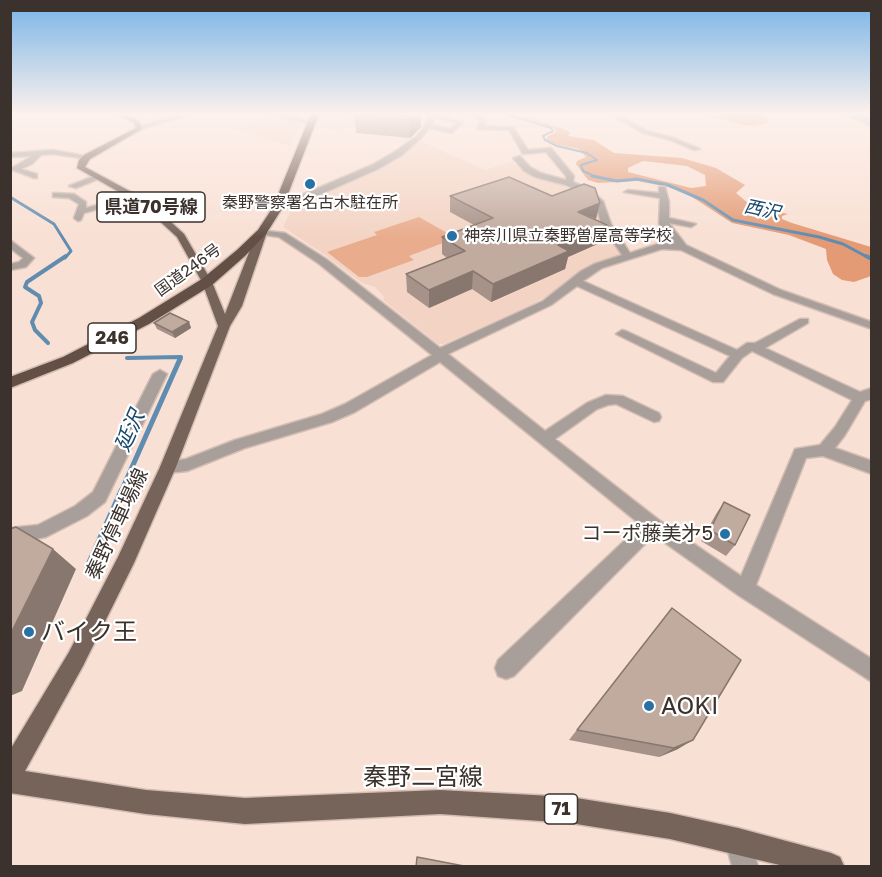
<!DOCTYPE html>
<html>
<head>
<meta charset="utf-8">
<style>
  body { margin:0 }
  #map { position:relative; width:882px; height:877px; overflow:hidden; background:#f9e0d4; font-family:"Golos Text",sans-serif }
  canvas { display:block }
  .frame { position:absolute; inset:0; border:12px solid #3b322d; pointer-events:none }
</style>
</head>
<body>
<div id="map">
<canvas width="882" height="877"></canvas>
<div class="frame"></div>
</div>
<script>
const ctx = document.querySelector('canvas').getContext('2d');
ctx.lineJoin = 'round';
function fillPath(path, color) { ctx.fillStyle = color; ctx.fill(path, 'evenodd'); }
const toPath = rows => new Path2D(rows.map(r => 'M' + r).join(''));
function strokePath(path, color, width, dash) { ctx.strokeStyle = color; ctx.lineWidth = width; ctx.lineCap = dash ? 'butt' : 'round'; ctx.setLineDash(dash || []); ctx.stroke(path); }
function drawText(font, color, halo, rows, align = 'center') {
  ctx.font = font + ' "Golos Text","Noto Sans JP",sans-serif'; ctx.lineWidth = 4.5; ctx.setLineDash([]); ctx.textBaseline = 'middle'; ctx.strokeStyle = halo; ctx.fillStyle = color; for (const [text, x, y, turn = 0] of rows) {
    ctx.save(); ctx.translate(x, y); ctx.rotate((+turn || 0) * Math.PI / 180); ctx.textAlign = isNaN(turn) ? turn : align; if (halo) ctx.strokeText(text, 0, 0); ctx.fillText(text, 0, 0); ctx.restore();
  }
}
fillPath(toPath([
  [324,114,344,114,340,116,363,121,338,132,320,126],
  [274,116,301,124,290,146,232,129],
  [420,141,485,170,511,162,532,177,569,185,595,203,600,224,621,255,594,263,548,296,527,307,444,344,438,344,383,300,384,297,375,287,362,283,325,255,283,227,292,208]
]), '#f3d4c4');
fillPath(toPath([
  [419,217,456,238,409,256,414,260,367,277,359,277,327,252,377,235,374,232]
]), '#e9ad8e');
fillPath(toPath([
  [703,114,757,114,767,117,769,122,754,126,743,125],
  [528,117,566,130,570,133,568,136,594,140,614,153,682,158,716,168,745,185,736,193,754,208,783,213,788,214,782,216,782,219,792,223,871,247,871,276,854,282,842,280,833,274,827,260,826,249,789,235,732,223,686,193,668,187,638,181,598,183,588,180,576,164,577,161,586,157,579,149,558,145,547,140,547,137,556,132,554,128,525,118],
  [643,161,687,166,705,175,706,186,691,188,628,172,628,168]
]), '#e49a74');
strokePath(toPath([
  [506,114,551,128,553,131,543,136,545,140,557,146,587,153,597,160,581,165,583,171,596,177]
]), '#608cb0', 2);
strokePath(toPath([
  [592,176,617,181,637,179,668,185,703,200,733,220,819,237,843,244,869,258],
  [10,197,54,224,71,251,65,258]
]), '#608cb0', 3);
strokePath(toPath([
  [866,256,872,259],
  [48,343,35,330,32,322,41,303,39,296,25,287,27,282,66,256],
  [127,358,181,357,180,360]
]), '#608cb0', 4);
strokePath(toPath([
  [121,492,180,359]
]), '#608cb0', 5);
strokePath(toPath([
  [88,567,122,491]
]), '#608cb0', 7);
fillPath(toPath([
  [842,114,860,114,872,118,872,127,842,114]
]), '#70b3e8');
const minor = toPath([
  [182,114,192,114,140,129,137,127,182,114],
  [271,114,282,114,315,123,312,125,271,114],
  [429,114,463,122,452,133,429,128,421,138,402,155,378,169,296,205,278,210,274,207,372,165,396,151,417,136,426,124,429,114],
  [434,117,456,123,450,129,432,125,434,117],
  [471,114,483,116,486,122,484,126,513,127,528,150,551,148,574,176,573,182,587,188,603,201,611,224,630,253,661,243,675,244,659,224,660,198,624,192,628,190,659,193,659,187,665,187,669,202,669,218,696,224,691,227,669,223,686,245,781,290,872,322,872,329,773,294,681,250,662,249,602,268,583,281,737,350,747,343,755,343,800,319,808,319,808,323,765,348,860,392,872,388,872,399,865,401,845,435,835,448,872,461,872,474,823,456,806,458,756,585,872,659,872,682,738,595,654,535,514,676,506,679,498,676,495,668,498,660,641,525,440,362,355,412,332,422,245,448,187,471,168,473,162,471,160,467,162,463,186,459,235,440,322,414,345,404,432,355,318,263,279,237,259,234,259,230,285,233,326,259,440,348,543,301,581,271,594,264,622,255,601,224,596,204,581,192,566,185,535,177,524,171,513,158,520,156,530,167,541,173,566,180,566,176,546,152,523,154,509,130,477,129,480,122,478,118,471,114],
  [577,286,730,356,716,373,626,331,622,330,616,334,713,382,723,382,742,358,752,351,852,400,835,427,820,445,795,449,741,576,659,520,555,439,597,409,608,405,616,404,654,422,659,421,661,417,659,413,623,396,606,395,587,403,545,431,448,354,551,305,577,286],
  [609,114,617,114,647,131,674,138,700,149,694,150,670,140,643,133,609,114],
  [53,150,91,157,87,159,53,154,41,155,32,164,21,169,37,174,37,178,34,178,10,169,32,156,10,157,10,153,53,150],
  [94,176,101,178,76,188,69,186,94,176],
  [53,193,74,194,86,202,86,208,137,194,141,197,84,213,81,220,78,221,74,218,79,204,69,198,53,197,53,193],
  [10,240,34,258,26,267,10,270,10,264,19,262,23,258,10,248,10,240],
  [160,370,167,374,105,502,87,516,46,537,10,544,10,528,38,525,75,506,93,492,153,374,160,370],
  [738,828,747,832,758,866,732,866,725,841,729,832,738,828]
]);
const major = toPath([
  [116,114,124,114,139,121,142,129,90,159,85,167,148,201,184,234,212,282,225,314,257,232,262,229,267,232,242,306,230,326,176,467,134,563,83,666,25,771,146,790,245,798,440,790,570,797,670,813,738,828,831,853,840,857,844,866,784,866,670,839,570,823,440,814,245,824,146,814,10,793,10,750,69,652,118,557,160,467,218,326,202,282,177,237,142,205,77,168,79,160,84,155,136,128,134,123,116,114]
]);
const highway = toPath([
  [311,114,319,114,283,207,266,234,245,256,212,285,149,324,73,363,10,388,10,377,63,357,139,318,202,279,237,250,258,230,273,207,311,114]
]);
strokePath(minor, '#d3bdb3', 3);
strokePath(major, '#d3bdb3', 3);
strokePath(highway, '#d3bdb3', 3);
fillPath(minor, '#a99f9a');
fillPath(major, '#76645b');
fillPath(highway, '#634f45');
fillPath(toPath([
  [355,114,421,114,421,127,410,138,356,133,354,115],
  [450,196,596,219,602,242,568,257,565,269,491,302,472,289,429,308,407,292,406,274,447,258,442,254,442,237,474,225,450,212],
  [189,322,191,328,175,338,157,329,154,323],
  [724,502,735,545,726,556,701,541,716,514],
  [672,608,678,749,659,757,569,740]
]), '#a69288');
fillPath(toPath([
  [415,114,421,114,421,127,410,138,409,120],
  [600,203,596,219,578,212],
  [607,225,602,242,568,257,565,269,491,302,493,284,558,245],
  [473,271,472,289,429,308,429,290],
  [189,322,191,328,175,338,172,332],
  [53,549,76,569,22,691,10,696,10,635],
  [693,740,678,749,659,757,674,748]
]), '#87776f');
const building = toPath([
  [355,114,415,114,409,120,354,115,355,114],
  [509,177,552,196,584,184,595,188,600,203,578,212,607,225,558,245,569,251,493,284,473,271,429,290,406,274,465,251,442,237,493,218,450,196,509,177],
  [170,313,189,322,172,332,154,323,170,313],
  [724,502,750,515,735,545,710,530,724,502],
  [16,527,53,549,10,635,10,529,16,527],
  [672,608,741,660,693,740,674,748,577,730,672,608],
  [417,857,464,866,464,867,416,867,417,857]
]);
fillPath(building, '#c1aa9e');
strokePath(building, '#87776f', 1.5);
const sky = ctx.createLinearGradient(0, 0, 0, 237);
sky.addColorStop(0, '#78b4e8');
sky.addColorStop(0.48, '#fcf1ec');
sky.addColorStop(1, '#fcf1ec00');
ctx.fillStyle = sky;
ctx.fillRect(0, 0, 882, 237);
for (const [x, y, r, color] of [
  [310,184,6,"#2871a5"],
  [452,236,6,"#2871a5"],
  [725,534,6,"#2871a5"],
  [29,632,6,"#2871a5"],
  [649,706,6,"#2871a5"]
]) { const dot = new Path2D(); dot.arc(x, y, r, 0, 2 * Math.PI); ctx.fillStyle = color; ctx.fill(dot); strokePath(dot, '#fff', 2); }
drawText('16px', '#3b322d', '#fff', [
  ["秦野警察署名古木駐在所",310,203],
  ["神奈川県立秦野曽屋高等学校",464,236,"left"]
]);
drawText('16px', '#3b322d', '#fff', [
  ["国道246号",188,270,-36]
]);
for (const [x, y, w] of [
  [151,207,108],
  [112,338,48],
  [561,809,33]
]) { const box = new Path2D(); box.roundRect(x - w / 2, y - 15, w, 30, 4.5); ctx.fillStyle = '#fff'; ctx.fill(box); strokePath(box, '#3b322d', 1.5); }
drawText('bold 18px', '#3b322d', null, [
  ["県道70号線",151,207],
  ["246",112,338],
  ["71",561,809]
]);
drawText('italic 18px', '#17496d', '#fff', [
  ["西沢",762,210,12]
]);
drawText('20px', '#3b322d', '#fff', [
  ["秦野停車場線",117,524,-65]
]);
drawText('20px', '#3b322d', '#fff', [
  ["コーポ藤美㐧5",713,534]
], 'right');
drawText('italic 21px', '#17496d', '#fff', [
  ["延沢",130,431,-66]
]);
drawText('24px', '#3b322d', '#fff', [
  ["バイク王",41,632],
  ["AOKI",661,706]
], 'left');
drawText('24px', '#3b322d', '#fff', [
  ["秦野二宮線",423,777]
]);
</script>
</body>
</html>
